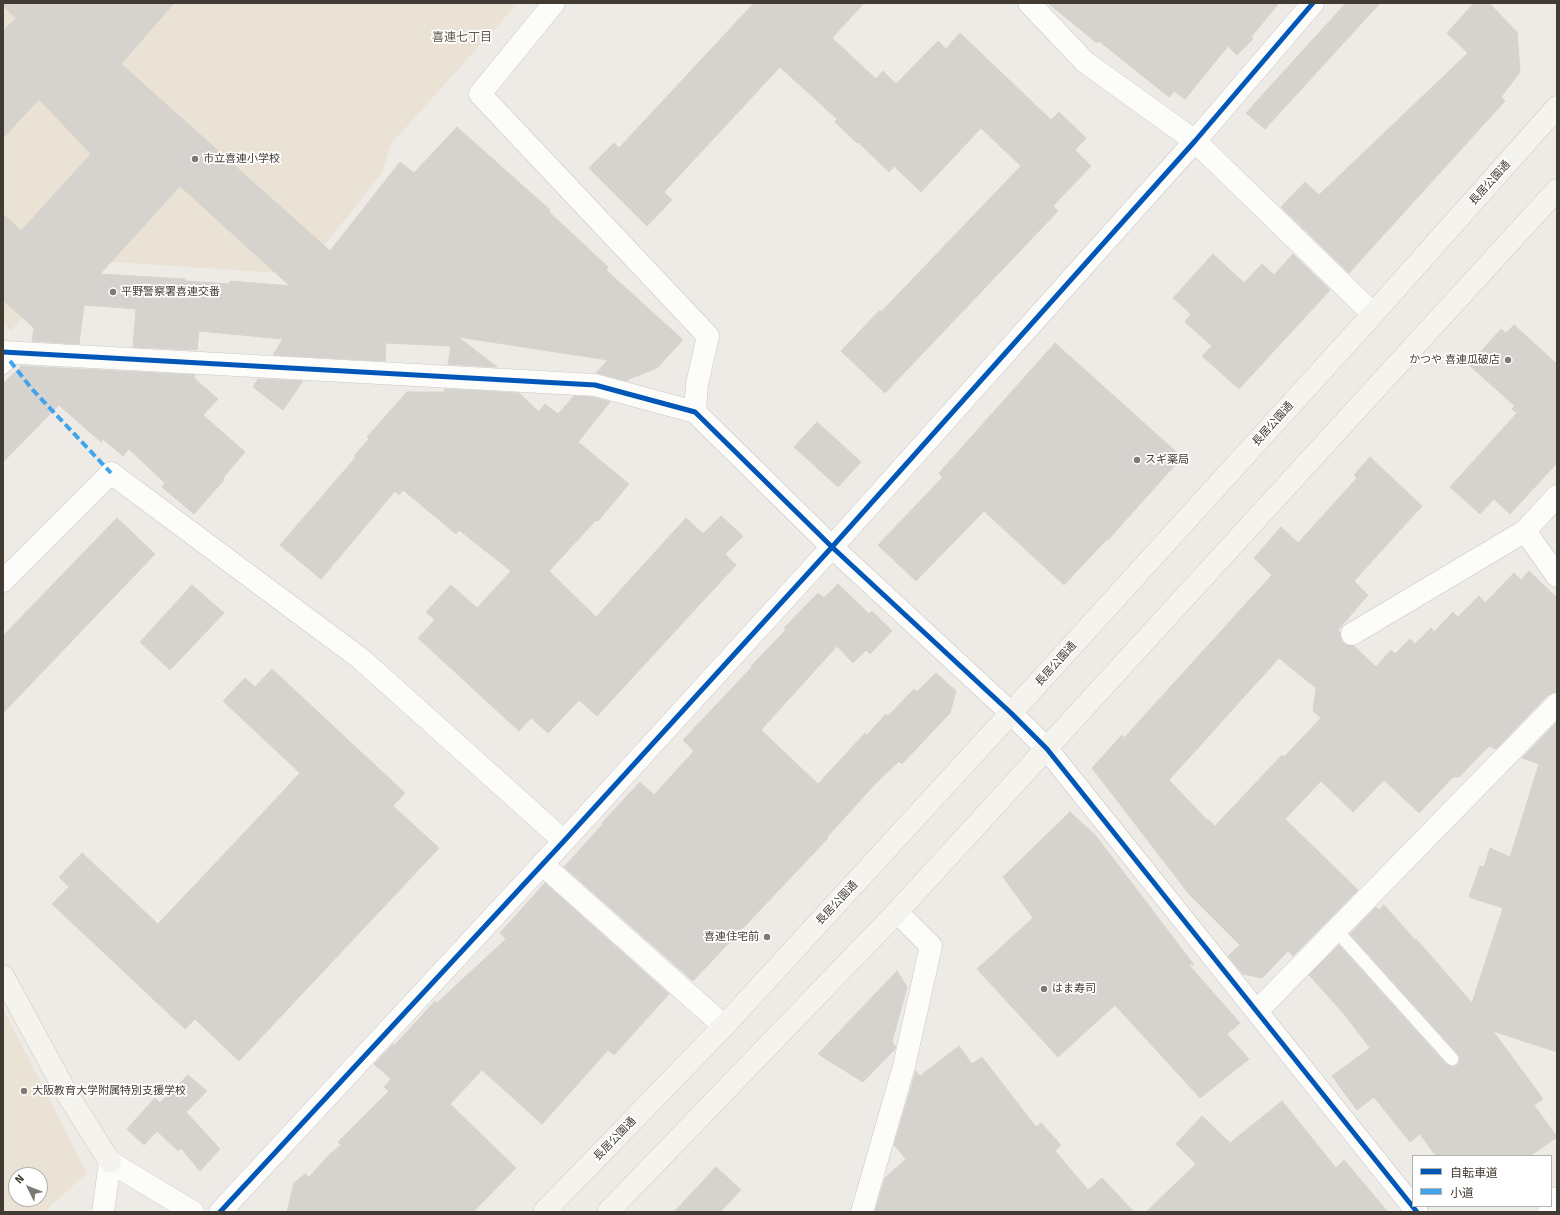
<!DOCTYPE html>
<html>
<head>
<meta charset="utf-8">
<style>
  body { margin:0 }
  #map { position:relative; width:1560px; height:1215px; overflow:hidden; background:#eeebe6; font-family:"Fira Sans","Noto Sans JP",sans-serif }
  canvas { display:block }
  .frame { position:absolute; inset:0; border:4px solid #423b33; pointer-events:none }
  .legend { position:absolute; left:1412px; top:1155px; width:140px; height:52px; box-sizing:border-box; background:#fff; border:1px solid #b3b1ad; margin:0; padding:5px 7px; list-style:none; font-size:12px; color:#423b33 }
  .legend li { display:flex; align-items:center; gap:8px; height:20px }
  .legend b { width:20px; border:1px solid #b3b1ad }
  .north { position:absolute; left:8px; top:1167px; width:40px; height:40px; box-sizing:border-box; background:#fff; border:1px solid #b3b1ad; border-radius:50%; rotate:313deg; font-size:11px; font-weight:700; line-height:16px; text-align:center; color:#423b33 }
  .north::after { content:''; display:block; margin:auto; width:14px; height:18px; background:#7e7972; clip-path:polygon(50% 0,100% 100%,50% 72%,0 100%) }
</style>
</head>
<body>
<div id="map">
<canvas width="1560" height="1215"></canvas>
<div class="frame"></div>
<ul class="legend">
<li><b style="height:5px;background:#0057b8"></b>自転車道</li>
<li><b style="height:5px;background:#3fa4eb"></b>小道</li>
</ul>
<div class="north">N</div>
</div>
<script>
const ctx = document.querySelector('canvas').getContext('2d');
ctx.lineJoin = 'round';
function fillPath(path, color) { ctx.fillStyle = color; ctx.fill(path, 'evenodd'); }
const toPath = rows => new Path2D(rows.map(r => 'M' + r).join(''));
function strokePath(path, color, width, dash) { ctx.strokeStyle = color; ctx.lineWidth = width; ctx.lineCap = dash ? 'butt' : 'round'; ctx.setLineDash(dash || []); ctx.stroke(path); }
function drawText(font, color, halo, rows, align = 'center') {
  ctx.font = font + ' "Fira Sans","Noto Sans JP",sans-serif'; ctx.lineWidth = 3.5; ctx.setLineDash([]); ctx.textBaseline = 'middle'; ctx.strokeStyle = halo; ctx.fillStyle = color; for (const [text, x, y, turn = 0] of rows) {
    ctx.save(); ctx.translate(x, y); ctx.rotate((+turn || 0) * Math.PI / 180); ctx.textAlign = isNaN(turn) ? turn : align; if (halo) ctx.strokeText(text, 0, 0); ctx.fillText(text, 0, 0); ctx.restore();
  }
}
fillPath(toPath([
  [9,3,518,3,391,144,382,173,314,259,278,273,70,259,11,331,3,323,3,10],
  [3,1009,87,1173,44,1212,3,1212],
  [16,1175,40,1175,40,1199,16,1199]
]), '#e9e2d5');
const building = toPath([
  [3,3,174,3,121,64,330,251,400,162,414,173,457,127,550,210,549,212,608,267,606,270,683,340,657,368,629,379,627,381,596,373,608,360,458,337,497,367,448,364,451,346,386,343,385,361,273,355,283,339,199,331,197,350,133,347,136,309,84,305,79,344,32,341,34,328,3,300,3,214,21,231,91,154,39,99,3,138,3,31,16,18,3,6,3,3],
  [180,186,290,286,230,281,230,284,185,281,185,279,100,274,180,186],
  [754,3,864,3,832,38,876,79,883,71,896,84,938,41,946,49,960,33,1051,120,1059,112,1086,138,1075,150,1091,166,1053,206,1058,211,885,393,841,351,880,310,881,312,1021,166,981,128,921,192,894,166,889,172,858,142,857,143,835,122,837,119,780,67,664,192,672,200,647,226,589,168,614,143,619,148,754,3],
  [1048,3,1279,3,1251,37,1253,39,1237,55,1228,46,1185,99,1174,91,1169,97,1099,41,1097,43,1048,3],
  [1346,3,1380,3,1265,129,1246,113,1346,3],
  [1474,3,1489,3,1517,32,1520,72,1501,97,1505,101,1349,273,1281,207,1305,182,1319,195,1468,53,1447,33,1474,3],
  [1213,254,1244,283,1262,264,1274,275,1293,254,1330,290,1239,389,1202,356,1212,346,1185,322,1191,314,1173,298,1213,254],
  [1514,325,1557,364,1557,463,1510,514,1494,499,1480,514,1450,487,1517,413,1512,409,1515,406,1469,365,1501,329,1506,333,1514,325],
  [1055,343,1182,457,1108,540,1107,539,1064,585,984,511,916,581,878,545,943,477,939,473,1055,343],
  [21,366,195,375,194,378,218,399,203,415,245,452,223,478,224,480,194,514,162,487,165,483,129,449,123,456,103,439,101,442,59,405,3,462,3,384,21,366],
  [258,379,303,381,283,410,253,387,258,379],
  [445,389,519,393,539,412,545,404,558,414,574,396,593,397,610,402,578,442,629,484,598,521,596,520,549,571,596,617,686,518,703,534,721,516,743,536,725,554,736,565,597,716,579,700,548,733,531,718,519,731,418,638,435,620,426,612,451,585,477,608,511,571,459,530,456,534,403,490,399,495,395,491,321,579,280,545,356,457,354,456,369,439,367,437,407,392,445,392,445,389],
  [817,422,861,462,838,487,794,447,817,422],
  [1370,457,1422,506,1354,581,1368,595,1338,630,1340,632,1342,641,1346,645,1354,646,1376,667,1391,650,1395,654,1410,639,1415,644,1431,628,1434,632,1453,612,1458,617,1479,596,1485,603,1514,573,1521,580,1529,571,1557,598,1557,692,1548,695,1496,749,1489,746,1459,777,1453,777,1419,813,1384,780,1353,812,1321,781,1285,819,1358,890,1293,956,1288,951,1262,978,1243,974,1228,956,1240,945,1189,894,1092,768,1122,735,1124,738,1272,575,1254,558,1281,527,1298,543,1357,478,1354,475,1370,457],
  [1279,658,1316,688,1313,711,1321,718,1284,757,1282,755,1215,826,1208,819,1207,820,1169,780,1279,658],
  [117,518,155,554,3,713,3,636,117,518],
  [838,584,869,614,872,611,892,631,870,654,866,650,853,663,837,646,761,730,818,784,865,733,867,735,886,714,888,716,914,689,917,692,936,673,956,691,950,713,902,764,899,761,876,783,827,837,828,838,693,981,564,867,603,824,602,823,640,782,654,795,694,751,683,740,752,667,751,666,786,630,784,628,818,593,824,598,838,584],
  [192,585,224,613,170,670,140,642,192,585],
  [272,669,405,793,393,806,439,848,239,1061,195,1019,185,1029,52,904,69,887,59,877,82,853,158,924,259,817,300,773,223,701,245,678,255,687,272,669],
  [1557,722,1557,1052,1493,1031,1543,1099,1534,1105,1557,1137,1530,1156,1436,1156,1420,1134,1410,1142,1374,1097,1357,1110,1332,1076,1370,1048,1344,1014,1309,975,1339,945,1446,1064,1453,1067,1458,1065,1460,1058,1458,1054,1350,934,1376,907,1379,910,1384,905,1415,940,1416,939,1472,1003,1503,908,1469,897,1480,866,1484,867,1490,848,1510,857,1539,764,1522,758,1557,722],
  [1070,812,1096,836,1194,965,1188,964,1240,1023,1227,1034,1249,1059,1200,1098,1115,1005,1058,1057,977,969,1033,918,1003,877,1070,812],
  [545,883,669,994,614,1055,608,1050,542,1124,482,1070,450,1104,516,1168,473,1212,287,1212,294,1183,305,1174,309,1177,331,1153,341,1145,338,1142,389,1091,384,1087,391,1079,374,1064,393,1044,394,1046,435,1001,437,1003,506,939,500,933,545,883],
  [897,971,907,987,892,1042,896,1047,895,1049,863,1082,818,1054,897,971],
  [959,1046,972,1064,982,1057,1036,1127,1041,1123,1061,1145,1055,1151,1088,1190,1102,1178,1134,1212,875,1212,885,1178,906,1159,894,1145,916,1071,920,1076,959,1046],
  [188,1075,207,1091,186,1112,220,1149,200,1171,181,1148,178,1151,157,1131,144,1145,127,1129,155,1098,160,1103,188,1075],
  [1282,1101,1336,1168,1344,1160,1388,1212,1146,1212,1196,1164,1176,1144,1202,1116,1230,1143,1282,1101],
  [716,1167,741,1190,720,1212,674,1212,716,1167]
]);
fillPath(building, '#d6d2cd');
strokePath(building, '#d6d2cc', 1);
const lane = toPath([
  [3,368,10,361],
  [1336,930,1452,1059]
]);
const street = toPath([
  [554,3,480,94,708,336,697,384,695,412],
  [1029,3,1085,62,1195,141,1373,314],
  [3,352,595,385,695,412,832,547,1011,713,1047,749,1417,1212],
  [1525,531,1557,576],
  [3,581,111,473,361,659,564,841],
  [1352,634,1525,531,1557,496],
  [542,864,724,1026],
  [1257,1011,1557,704],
  [103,1212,110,1162,193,1212],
  [220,1212,564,841,832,547,1195,141,1313,3],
  [862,1212,904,1066,931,946,897,912],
  [1549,1212,1557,1198]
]);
const secondary = toPath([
  [3,976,66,1092,110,1162],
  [544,1212,724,1026,1011,713,1373,314,1557,107],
  [608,1212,897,912,1557,190]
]);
strokePath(lane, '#cac7c2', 14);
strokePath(street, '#cac7c2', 23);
strokePath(secondary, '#cdc7bd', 23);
strokePath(lane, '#fcfcfb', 13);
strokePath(street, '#fcfcfb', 22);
strokePath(secondary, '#f5f3ed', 22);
strokePath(toPath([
  [10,361,32,389,111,473]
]), '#3fa4eb', 4, [8, 4]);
strokePath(toPath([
  [3,352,595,385,695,412,832,547,1011,713,1047,749,1417,1212],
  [220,1212,564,841,832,547,1195,141,1313,3]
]), '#0057b8', 5);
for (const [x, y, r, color] of [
  [195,159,4,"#7e7972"],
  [113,292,4,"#7e7972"],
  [1508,360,4,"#7e7972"],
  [1137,460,4,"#7e7972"],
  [767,937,4,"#7e7972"],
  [1044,989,4,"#7e7972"],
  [24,1091,4,"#7e7972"]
]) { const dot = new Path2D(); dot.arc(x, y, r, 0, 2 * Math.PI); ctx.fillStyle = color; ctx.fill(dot); strokePath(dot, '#fff', 1.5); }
drawText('11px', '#423b33', '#fff', [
  ["市立喜連小学校",203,159],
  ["平野警察署喜連交番",121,292],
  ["かつや 喜連瓜破店",1500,360,"right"],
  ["スギ薬局",1145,460],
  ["喜連住宅前",759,937,"right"],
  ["はま寿司",1052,989],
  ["大阪教育大学附属特別支援学校",32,1091]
], 'left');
drawText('11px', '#423b33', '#fff', [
  ["長居公園通",1490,183,-48],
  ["長居公園通",1273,424,-48],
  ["長居公園通",1056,664,-48],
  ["長居公園通",837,903,-47],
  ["長居公園通",615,1139,-46]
]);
drawText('12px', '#65594a', '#fff', [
  ["喜連七丁目",462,38]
]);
</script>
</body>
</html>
